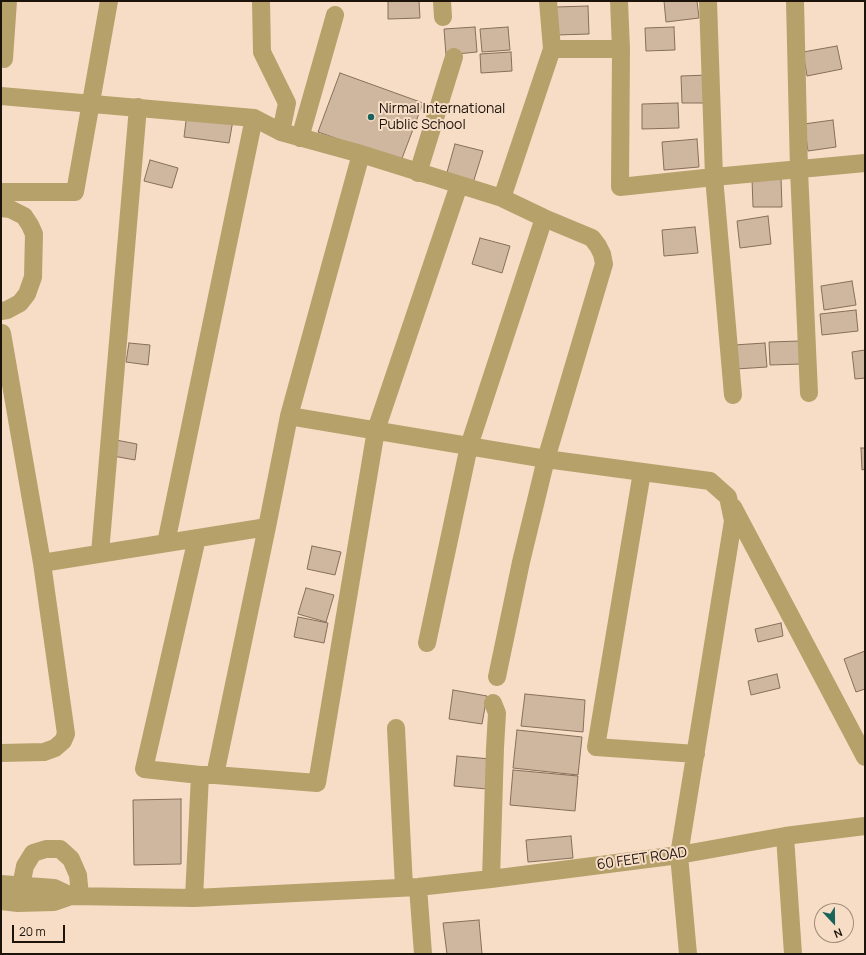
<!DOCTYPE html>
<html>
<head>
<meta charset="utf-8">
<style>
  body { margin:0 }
  #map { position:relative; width:866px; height:955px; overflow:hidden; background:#f7ddc6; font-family:Manrope,sans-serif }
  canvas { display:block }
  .frame { position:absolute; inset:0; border:2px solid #1c130b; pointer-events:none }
  .north { position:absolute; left:814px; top:903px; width:40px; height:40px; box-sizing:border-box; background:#f7ddc6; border:1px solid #9f8c7b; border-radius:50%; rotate:158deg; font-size:11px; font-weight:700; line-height:16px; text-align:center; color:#1c130b }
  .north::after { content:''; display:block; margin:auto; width:14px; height:18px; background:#19635b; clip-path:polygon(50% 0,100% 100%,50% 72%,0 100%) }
  .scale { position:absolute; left:12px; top:925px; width:53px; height:18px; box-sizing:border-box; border:2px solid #1c130b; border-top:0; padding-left:5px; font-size:12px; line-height:14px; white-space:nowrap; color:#1c130b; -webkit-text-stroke:3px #f7ddc6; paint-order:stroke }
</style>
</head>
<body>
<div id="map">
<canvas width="866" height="955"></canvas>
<div class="frame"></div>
<div class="north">N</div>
<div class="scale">20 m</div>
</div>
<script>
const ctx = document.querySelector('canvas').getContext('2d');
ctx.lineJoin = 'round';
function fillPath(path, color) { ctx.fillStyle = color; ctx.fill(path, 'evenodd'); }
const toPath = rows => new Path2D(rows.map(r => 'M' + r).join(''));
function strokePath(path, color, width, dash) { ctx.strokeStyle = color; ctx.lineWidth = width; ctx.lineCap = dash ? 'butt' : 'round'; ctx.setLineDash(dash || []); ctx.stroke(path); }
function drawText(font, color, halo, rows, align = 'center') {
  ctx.font = font + ' Manrope,sans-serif'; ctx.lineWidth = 4; ctx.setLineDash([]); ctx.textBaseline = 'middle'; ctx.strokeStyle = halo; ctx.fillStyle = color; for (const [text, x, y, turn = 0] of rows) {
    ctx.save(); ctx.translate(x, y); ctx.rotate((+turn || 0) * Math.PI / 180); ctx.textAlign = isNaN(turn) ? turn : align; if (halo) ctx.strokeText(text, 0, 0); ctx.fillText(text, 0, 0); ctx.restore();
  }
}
const building = toPath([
  [388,1,419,1,420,18,388,19,388,1],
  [664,1,697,1,699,18,666,22,664,1],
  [588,6,589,34,557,35,555,7,588,6],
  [475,27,477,52,446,55,444,29,475,27],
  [508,27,510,50,482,52,480,29,508,27],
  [674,27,675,50,646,51,645,28,674,27],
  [837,46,842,69,807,76,803,52,837,46],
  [511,52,512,71,481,73,480,54,511,52],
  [340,73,423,103,401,161,318,132,340,73],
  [709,75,710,103,682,103,681,76,709,75],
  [678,103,679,128,642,129,642,104,678,103],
  [187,113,233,120,229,143,184,137,187,113],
  [833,120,836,147,808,151,804,124,833,120],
  [697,139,699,167,664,170,662,142,697,139],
  [455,144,483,151,473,183,446,176,455,144],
  [150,160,178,168,172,188,144,181,150,160],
  [781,178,782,207,753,207,752,179,781,178],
  [768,216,771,244,740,248,737,221,768,216],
  [695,227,698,253,664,256,662,230,695,227],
  [480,238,510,246,502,273,472,264,480,238],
  [852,281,856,305,824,310,821,286,852,281],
  [856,310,858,331,822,335,820,314,856,310],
  [800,341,801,364,770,365,769,342,800,341],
  [129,343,150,345,148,365,126,362,129,343],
  [765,343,767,367,736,369,734,345,765,343],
  [865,350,865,378,855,379,852,352,865,350],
  [116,440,137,444,135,460,113,456,116,440],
  [861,448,865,448,865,469,862,470,861,448],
  [312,546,341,552,335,575,307,569,312,546],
  [306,588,334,595,326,622,298,614,306,588],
  [298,617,328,623,324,643,294,637,298,617],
  [781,623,783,636,758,642,755,629,781,623],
  [865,651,865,689,856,692,844,659,865,651],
  [777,674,780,688,751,695,748,681,777,674],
  [453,690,487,696,482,724,449,719,453,690],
  [525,694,585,700,583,732,521,726,525,694],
  [517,730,582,737,578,775,513,768,517,730],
  [457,756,490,759,487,789,454,786,457,756],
  [513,770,578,776,575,811,510,805,513,770],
  [181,799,181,864,134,865,133,800,181,799],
  [571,836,573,858,528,862,526,840,571,836],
  [479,920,482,954,447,954,443,923,479,920]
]);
fillPath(building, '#ceb69f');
strokePath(building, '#866f5a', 1);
strokePath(toPath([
  [261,1,262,52,287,103,281,132],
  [442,1,443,17],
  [619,1,621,49,620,187,714,177,865,163],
  [708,1,714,177,733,395],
  [795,1,799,170,809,393],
  [552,49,621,49],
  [4,59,8,1],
  [1,96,254,118,281,132,361,154,502,198,544,218,592,238,598,246,602,254,604,264,546,459,521,562,497,677],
  [300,138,335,15],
  [418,173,454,57],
  [1,192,75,192,109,1],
  [502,198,552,49,548,1],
  [1,208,10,209,24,216,30,225,34,234,33,277,27,294,20,303,7,310,1,311],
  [289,416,546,459,710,481,728,497,733,521,679,855,688,954],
  [642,472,596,747,696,754],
  [733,507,865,757],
  [197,538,144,769,200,775],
  [166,543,254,118],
  [100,553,138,107],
  [42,563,267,527],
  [427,643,469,446,544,218],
  [396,728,404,887],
  [1,753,44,752,55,748,63,741,66,734,42,563,2,333],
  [215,775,317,783,376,430,459,185],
  [785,836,793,954],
  [491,879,495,748,497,713,493,703],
  [1,884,54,888,71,896],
  [21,886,25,866,33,853,46,849,60,849,71,859,78,875,80,896],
  [418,887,423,954],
  [194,898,200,775,215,775,267,527,289,416,361,154],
  [1,901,18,903,54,902,71,896,194,898,418,887,491,879,679,855,785,836,865,826]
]), '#b6a16b', 18);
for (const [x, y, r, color] of [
  [371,117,4,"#19635b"]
]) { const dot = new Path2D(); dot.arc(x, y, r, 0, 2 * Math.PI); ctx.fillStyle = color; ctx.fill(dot); strokePath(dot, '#f7ddc6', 1.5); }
drawText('14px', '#1c130b', '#f7ddc6', [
  ["Nirmal International",379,109],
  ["Public School",379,125]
], 'left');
drawText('14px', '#1c130b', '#f7ddc6', [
  ["60 FEET ROAD",642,859,-8]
]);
</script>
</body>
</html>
